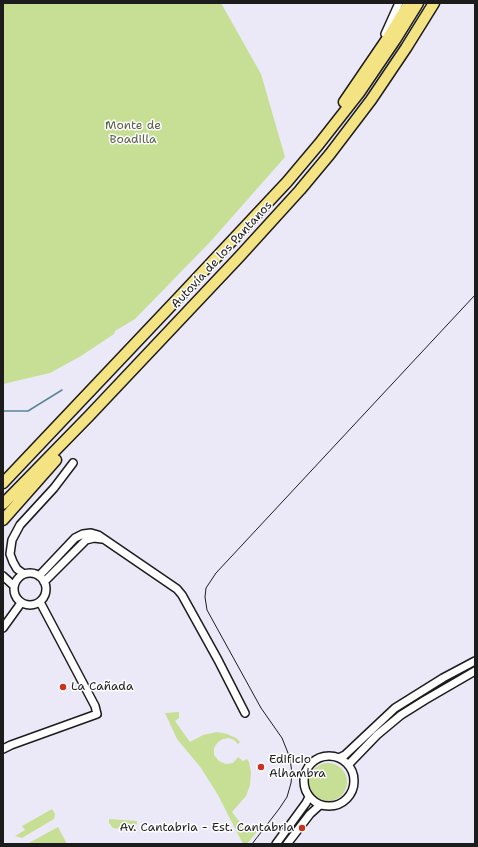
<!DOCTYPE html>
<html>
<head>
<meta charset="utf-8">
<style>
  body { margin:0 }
  #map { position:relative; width:478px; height:847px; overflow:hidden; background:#ebe9f8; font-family:"Shantell Sans",sans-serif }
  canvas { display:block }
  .frame { position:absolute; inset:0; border:4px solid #1c1c1c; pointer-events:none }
</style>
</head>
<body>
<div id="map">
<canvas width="478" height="847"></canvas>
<div class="frame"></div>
</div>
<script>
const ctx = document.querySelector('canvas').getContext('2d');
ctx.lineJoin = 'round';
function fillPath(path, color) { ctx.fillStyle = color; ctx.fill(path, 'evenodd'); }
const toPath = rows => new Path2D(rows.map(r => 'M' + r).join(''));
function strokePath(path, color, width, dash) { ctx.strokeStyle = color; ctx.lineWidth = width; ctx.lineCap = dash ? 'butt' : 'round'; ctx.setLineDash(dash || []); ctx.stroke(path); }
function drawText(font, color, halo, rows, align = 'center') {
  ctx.font = font + ' "Shantell Sans",sans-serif'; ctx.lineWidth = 3; ctx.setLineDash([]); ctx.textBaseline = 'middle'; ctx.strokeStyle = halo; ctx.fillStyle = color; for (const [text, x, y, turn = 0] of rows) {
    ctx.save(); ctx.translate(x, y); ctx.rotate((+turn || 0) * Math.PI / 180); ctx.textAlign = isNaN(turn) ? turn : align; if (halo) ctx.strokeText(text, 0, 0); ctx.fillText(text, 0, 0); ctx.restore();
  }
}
fillPath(toPath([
  [3,3,221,3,261,74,285,157,211,241,135,319,115,331,114,334,81,356,50,373,3,384],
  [179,712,179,718,175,721,190,742,203,735,217,732,227,734,236,738,240,742,238,744,234,740,229,738,223,739,218,742,214,748,214,755,219,761,226,764,233,763,238,757,243,761,247,759,249,762,251,772,250,785,246,796,232,812,246,830,259,829,247,844,243,844,218,795,201,768,177,739,165,713],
  '309 782a19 19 0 1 1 38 0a19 19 0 1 1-38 0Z',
  [52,809,55,814,54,819,22,838,15,836,25,830,22,826],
  [109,819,137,821,137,824,133,827,135,829,131,832,127,830,113,828,109,823],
  [58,827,67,844,27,844]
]), '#c6df95');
strokePath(toPath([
  [3,411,28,411,62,390]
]), '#5a8694', 1.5);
const minor = toPath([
  [385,34,399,3],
  '14 589a16 16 0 1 1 32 0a16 16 0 1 1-32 0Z',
  [24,574,17,569,13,562,10,554,12,540,20,525,54,488,73,463],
  [3,576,14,586],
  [39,576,75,538,83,534,91,533,98,535,177,589,182,595,218,660,245,713],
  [44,582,86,540,94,538,102,539],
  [3,628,21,603],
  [3,749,11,745,97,714,95,706,40,602],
  '304 781a25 25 0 1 1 50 0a25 25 0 1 1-50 0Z',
  [339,758,345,755,395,708,443,678,475,661],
  [348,765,377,735,401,715,425,700,475,671],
  [276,844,306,803,309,797],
  [287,844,310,814,320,805]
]);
const highway = toPath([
  [344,102,389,36,409,3],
  [3,483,183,293,287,182,319,144,359,93,395,40,418,3],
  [3,504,89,416,240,256,300,190,330,154,371,100,406,48,434,3],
  [3,520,56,460]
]);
strokePath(minor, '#1c1c1c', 10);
strokePath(highway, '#1c1c1c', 13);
strokePath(minor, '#fff', 7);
strokePath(highway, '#f4e382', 10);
strokePath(toPath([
  [252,844,279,809,287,797,291,783,292,774,290,758,282,738,261,708,207,610,205,597,206,588,216,573,475,295]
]), '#1c1c1c', 1);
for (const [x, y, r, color] of [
  [63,687,4,"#c8321e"],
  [261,767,4,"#c8321e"],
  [302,828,4,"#c8321e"]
]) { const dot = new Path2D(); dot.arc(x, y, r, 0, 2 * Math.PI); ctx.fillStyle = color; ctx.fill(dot); strokePath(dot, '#fff', 1.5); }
drawText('12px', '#586046', '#fff', [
  ["Monte de",133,126],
  ["Boadilla",133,140]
]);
drawText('12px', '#1c1c1c', '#fff', [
  ["Autovía de los Pantanos",222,255,-47]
]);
drawText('12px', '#1c1c1c', '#fff', [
  ["La Cañada",71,687],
  ["Edificio",269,760],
  ["Alhambra",269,774],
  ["Av. Cantabria - Est. Cantabria",294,828,"right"]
], 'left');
</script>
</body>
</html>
